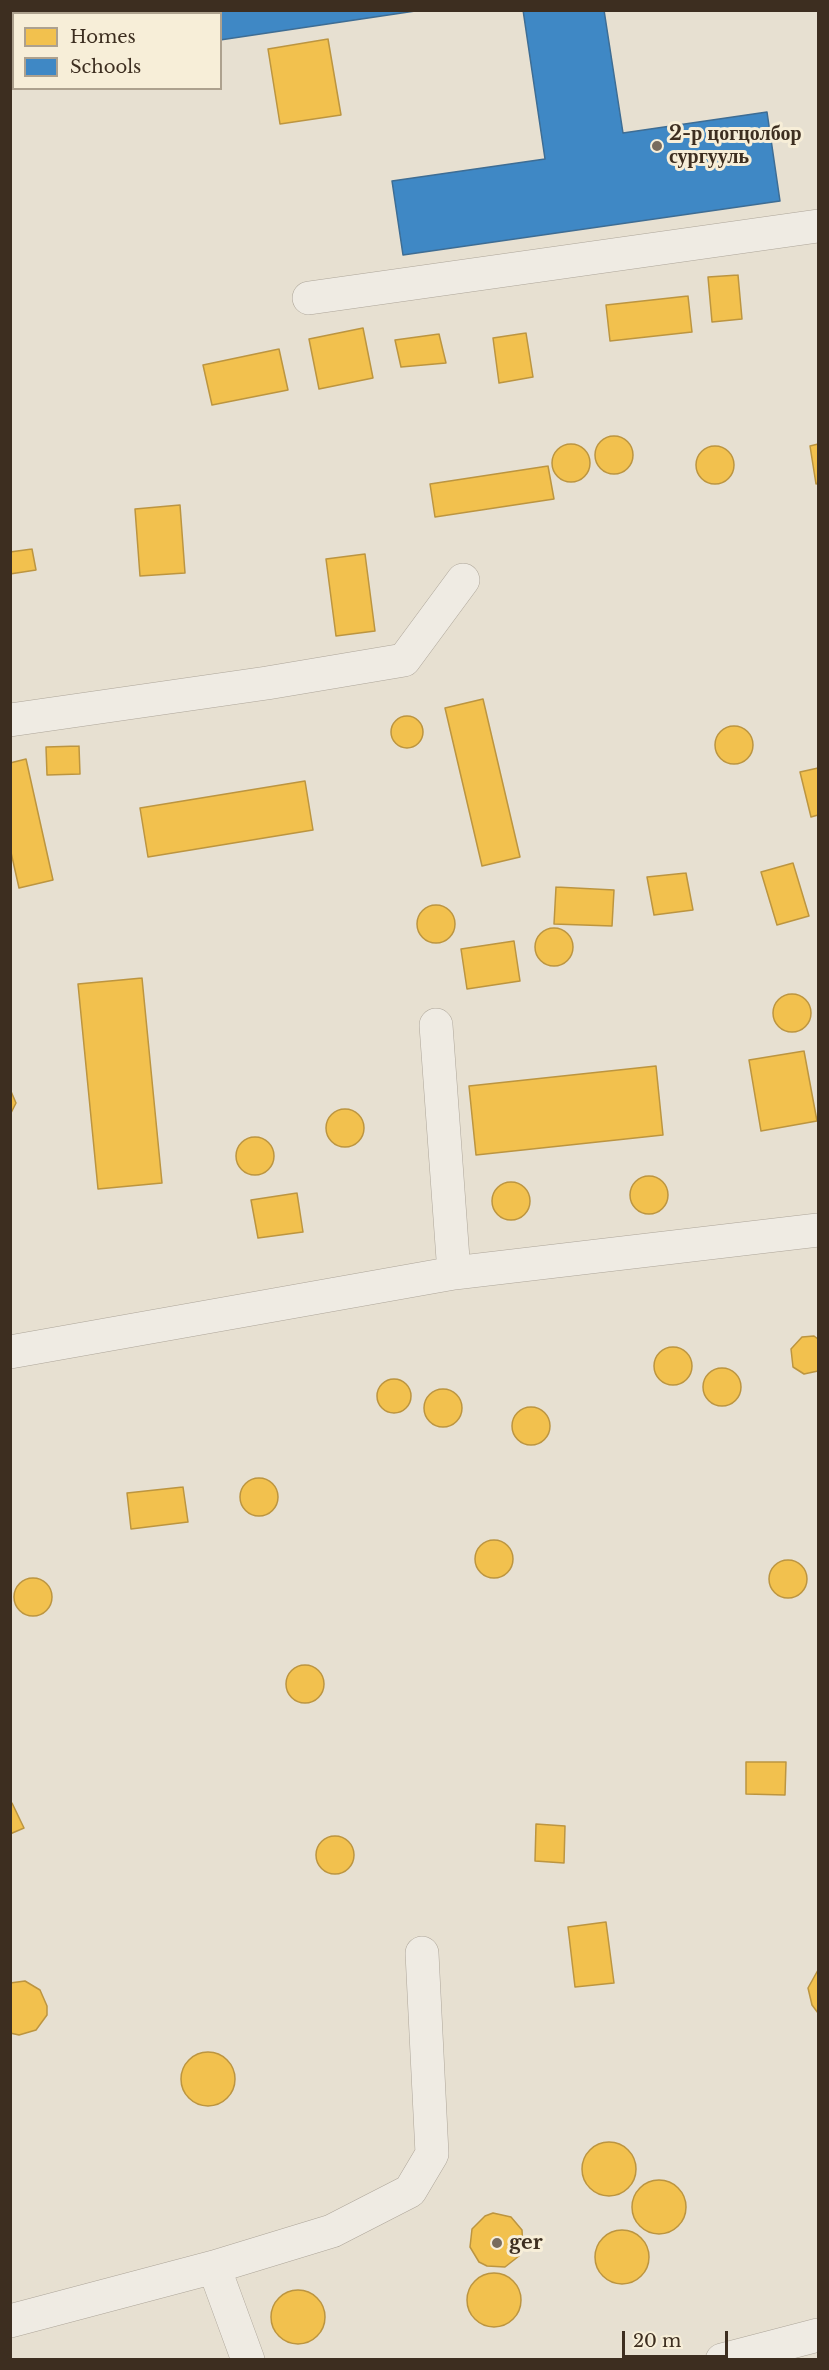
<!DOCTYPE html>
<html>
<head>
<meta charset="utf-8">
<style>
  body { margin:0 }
  #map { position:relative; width:829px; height:2370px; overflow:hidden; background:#e7e0d1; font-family:"Libre Baskerville",serif }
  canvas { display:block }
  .frame { position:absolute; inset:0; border:12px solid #3d2e20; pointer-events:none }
  .legend { position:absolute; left:12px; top:12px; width:210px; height:78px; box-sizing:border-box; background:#f7eed8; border:2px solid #ada18e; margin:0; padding:8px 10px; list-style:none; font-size:18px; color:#3d2e20 }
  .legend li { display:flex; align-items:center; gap:12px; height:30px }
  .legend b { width:30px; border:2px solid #ada18e }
  .scale { position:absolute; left:622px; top:2331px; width:106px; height:27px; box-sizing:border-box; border:3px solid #3d2e20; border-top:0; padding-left:8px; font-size:18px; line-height:21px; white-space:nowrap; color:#3d2e20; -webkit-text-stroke:4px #f7eed8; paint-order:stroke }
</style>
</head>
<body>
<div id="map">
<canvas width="829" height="2370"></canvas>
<div class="frame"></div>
<ul class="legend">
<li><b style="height:16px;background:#f2c14e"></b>Homes</li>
<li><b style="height:16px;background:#3f88c5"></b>Schools</li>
</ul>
<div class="scale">20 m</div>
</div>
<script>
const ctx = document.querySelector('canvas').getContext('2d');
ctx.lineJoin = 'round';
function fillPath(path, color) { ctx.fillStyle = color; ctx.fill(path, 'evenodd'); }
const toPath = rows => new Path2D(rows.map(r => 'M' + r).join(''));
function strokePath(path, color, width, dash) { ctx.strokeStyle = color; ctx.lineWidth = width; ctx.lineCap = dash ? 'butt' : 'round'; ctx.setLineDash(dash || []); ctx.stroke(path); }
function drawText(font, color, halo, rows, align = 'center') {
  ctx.font = font + ' "Libre Baskerville",serif'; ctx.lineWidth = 6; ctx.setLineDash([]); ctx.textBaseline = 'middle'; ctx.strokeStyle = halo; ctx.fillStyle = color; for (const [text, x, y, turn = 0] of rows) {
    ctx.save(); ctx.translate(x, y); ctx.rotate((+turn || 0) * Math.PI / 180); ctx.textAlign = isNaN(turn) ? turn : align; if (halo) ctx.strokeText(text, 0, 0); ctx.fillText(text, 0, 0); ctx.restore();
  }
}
const homes = toPath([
  [328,39,341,115,280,124,268,49,328,39],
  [738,275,742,319,712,322,708,277,738,275],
  [688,296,692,332,610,341,606,305,688,296],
  [363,328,373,378,319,389,309,339,363,328],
  [526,333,533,377,499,383,493,338,526,333],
  [439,334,446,363,401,367,395,340,439,334],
  [279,349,288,390,212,405,203,365,279,349],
  '595 455a19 19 0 1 1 38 0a19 19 0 1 1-38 0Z',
  [818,444,818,483,816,484,810,446,818,444],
  '552 463a19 19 0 1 1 38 0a19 19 0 1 1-38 0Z',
  '696 465a19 19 0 1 1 38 0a19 19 0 1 1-38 0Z',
  [548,466,554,499,435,517,430,484,548,466],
  [180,505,185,573,140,576,135,509,180,505],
  [32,549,36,570,10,574,10,552,32,549],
  [365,554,375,631,336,636,326,559,365,554],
  [483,699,520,857,482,866,445,708,483,699],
  '391 732a16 16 0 1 1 32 0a16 16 0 1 1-32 0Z',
  '715 745a19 19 0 1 1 38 0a19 19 0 1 1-38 0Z',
  [79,746,80,774,47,775,46,747,79,746],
  [26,759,53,880,19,888,10,848,10,763,26,759],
  [818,768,818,815,811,817,800,772,818,768],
  [305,781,313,830,148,857,140,808,305,781],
  [793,863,809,916,777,925,761,872,793,863],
  [686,873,693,910,654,915,647,877,686,873],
  [556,887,614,890,612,926,554,924,556,887],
  '417 924a19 19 0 1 1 38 0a19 19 0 1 1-38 0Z',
  '535 947a19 19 0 1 1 38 0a19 19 0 1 1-38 0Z',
  [514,941,520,981,467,989,461,949,514,941],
  [142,978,162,1183,98,1189,78,984,142,978],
  '773 1013a19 19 0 1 1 38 0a19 19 0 1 1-38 0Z',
  [804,1051,817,1121,761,1131,749,1060,804,1051],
  [656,1066,663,1135,476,1155,469,1086,656,1066],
  [10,1089,16,1103,10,1115,10,1089],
  '326 1128a19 19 0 1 1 38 0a19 19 0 1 1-38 0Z',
  '236 1156a19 19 0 1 1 38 0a19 19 0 1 1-38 0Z',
  '630 1195a19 19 0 1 1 38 0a19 19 0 1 1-38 0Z',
  '492 1201a19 19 0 1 1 38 0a19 19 0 1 1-38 0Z',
  [297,1193,303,1232,258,1238,251,1200,297,1193],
  [814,1336,818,1339,818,1371,804,1374,793,1367,791,1349,802,1337,814,1336],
  '654 1366a19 19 0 1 1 38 0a19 19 0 1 1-38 0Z',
  '703 1387a19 19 0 1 1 38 0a19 19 0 1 1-38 0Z',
  '377 1396a17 17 0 1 1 34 0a17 17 0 1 1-34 0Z',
  '424 1408a19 19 0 1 1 38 0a19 19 0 1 1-38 0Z',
  '512 1426a19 19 0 1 1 38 0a19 19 0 1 1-38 0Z',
  '240 1497a19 19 0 1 1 38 0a19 19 0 1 1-38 0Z',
  [183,1487,188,1522,131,1529,127,1493,183,1487],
  '475 1559a19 19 0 1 1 38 0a19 19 0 1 1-38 0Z',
  '769 1579a19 19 0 1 1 38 0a19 19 0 1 1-38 0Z',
  '14 1597a19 19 0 1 1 38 0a19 19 0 1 1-38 0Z',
  '286 1684a19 19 0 1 1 38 0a19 19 0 1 1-38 0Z',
  [746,1762,786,1762,785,1795,746,1794,746,1762],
  [12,1803,24,1828,10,1834,10,1804,12,1803],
  [536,1824,565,1826,564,1863,535,1861,536,1824],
  '316 1855a19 19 0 1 1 38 0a19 19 0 1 1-38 0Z',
  [606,1922,614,1983,575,1987,568,1927,606,1922],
  [818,1970,818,2013,812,2005,808,1988,818,1970],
  [25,1981,40,1990,47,2006,47,2015,36,2030,19,2035,10,2033,10,1983,25,1981],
  '181 2079a27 27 0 1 1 54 0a27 27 0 1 1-54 0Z',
  '582 2169a27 27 0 1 1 54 0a27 27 0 1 1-54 0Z',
  '632 2207a27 27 0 1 1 54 0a27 27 0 1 1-54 0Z',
  [493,2213,511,2217,522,2230,523,2248,519,2256,505,2267,487,2266,479,2262,470,2247,472,2229,485,2216,493,2213],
  '595 2257a27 27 0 1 1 54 0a27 27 0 1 1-54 0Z',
  '467 2300a27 27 0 1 1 54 0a27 27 0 1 1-54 0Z',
  '271 2317a27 27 0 1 1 54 0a27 27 0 1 1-54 0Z'
]);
fillPath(homes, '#f2c14e');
strokePath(homes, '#bc9540', 1.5);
const schools = toPath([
  [204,10,422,10,220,40,220,14,205,14,204,10],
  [523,10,604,10,623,133,767,112,780,201,403,255,392,181,545,159,523,10]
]);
fillPath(schools, '#3f88c5');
strokePath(schools, '#3e6d94', 1.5);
const minor = toPath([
  [309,298,818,226],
  [10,720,267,683,404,660,463,580],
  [436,1025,454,1273],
  [10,1352,454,1273,818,1230],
  [214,2267,332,2231,410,2191,432,2154,422,1953],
  [10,2321,214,2267,248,2360],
  [722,2360,818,2335]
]);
strokePath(minor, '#ada599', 34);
strokePath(minor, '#efebe3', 33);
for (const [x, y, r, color] of [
  [657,146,6,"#786c5e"],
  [497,2243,6,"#786c5e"]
]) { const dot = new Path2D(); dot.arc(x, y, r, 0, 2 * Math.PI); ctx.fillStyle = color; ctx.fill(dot); strokePath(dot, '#f7eed8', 2); }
drawText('bold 20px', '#3d2e20', '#f7eed8', [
  ["2-р цогцолбор",669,134],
  ["сургууль",669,157],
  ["ger",509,2243]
], 'left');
</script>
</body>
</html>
